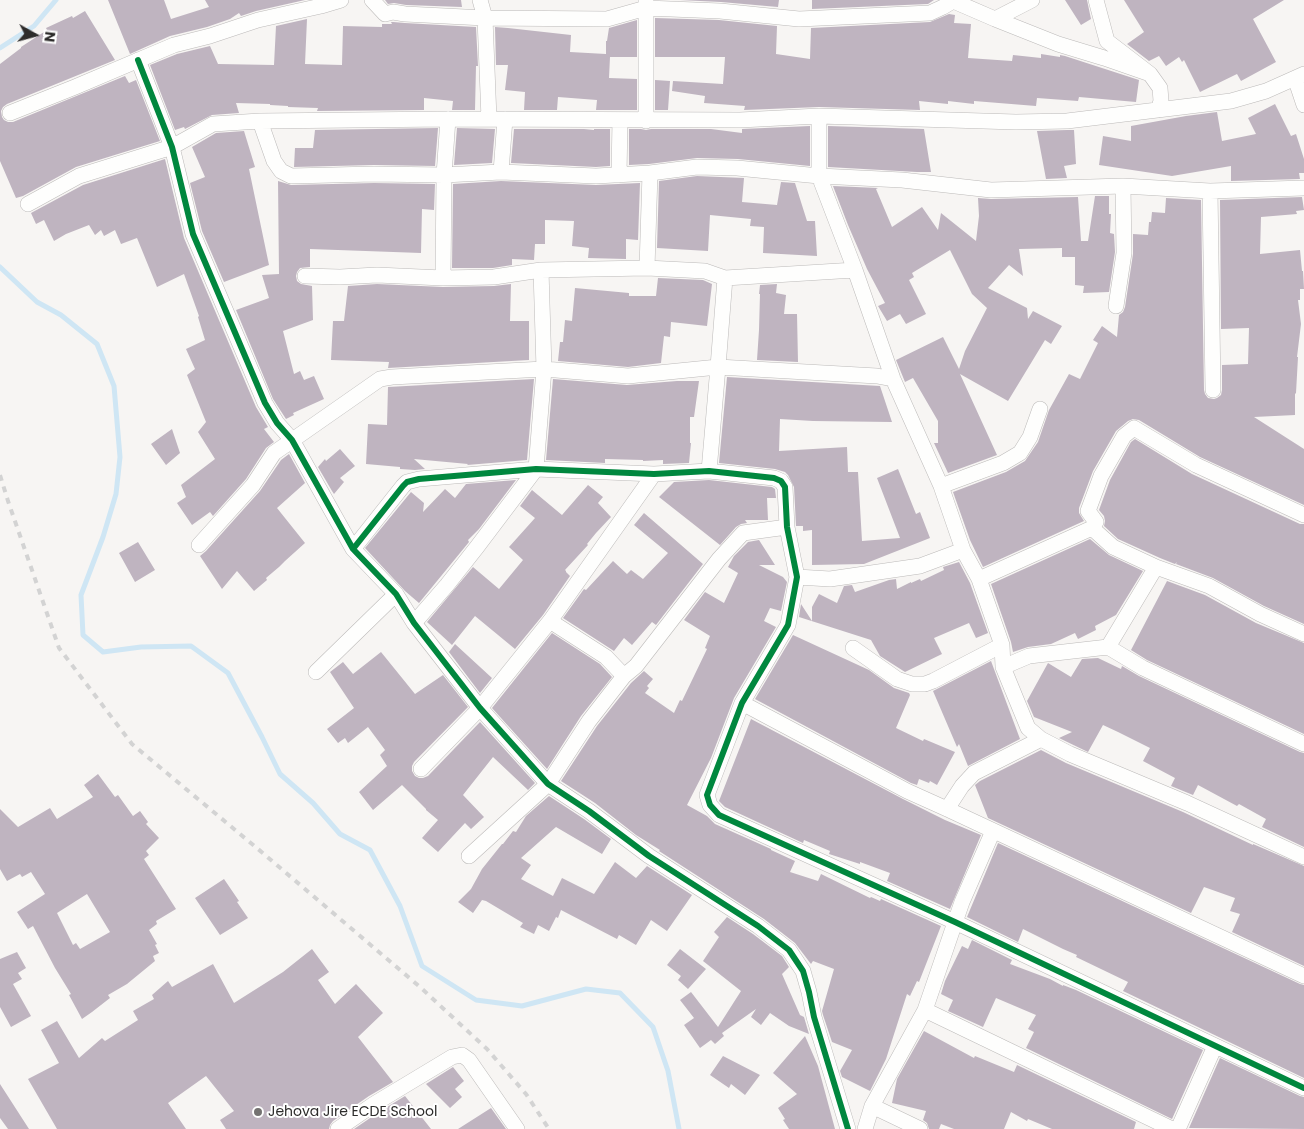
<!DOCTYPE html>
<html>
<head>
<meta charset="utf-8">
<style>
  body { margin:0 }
  #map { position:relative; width:1304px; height:1129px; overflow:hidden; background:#f7f5f3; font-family:Poppins,sans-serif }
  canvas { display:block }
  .north { position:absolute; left:10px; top:10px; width:50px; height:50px; -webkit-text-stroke:4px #fff; paint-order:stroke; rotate:97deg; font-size:14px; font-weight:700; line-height:20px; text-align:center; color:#2d2c2b }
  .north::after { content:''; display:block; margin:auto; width:18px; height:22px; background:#2d2c2b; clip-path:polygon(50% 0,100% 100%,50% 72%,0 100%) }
</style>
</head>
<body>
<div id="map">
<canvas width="1304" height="1129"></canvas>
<div class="north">N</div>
</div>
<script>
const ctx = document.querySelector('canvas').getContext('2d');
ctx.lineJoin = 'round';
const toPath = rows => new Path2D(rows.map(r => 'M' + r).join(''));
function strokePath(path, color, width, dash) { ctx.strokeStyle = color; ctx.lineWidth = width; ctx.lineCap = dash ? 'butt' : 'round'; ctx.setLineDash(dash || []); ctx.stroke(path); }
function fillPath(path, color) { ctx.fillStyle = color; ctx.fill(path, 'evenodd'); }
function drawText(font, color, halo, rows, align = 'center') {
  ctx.font = font + ' Poppins,sans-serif'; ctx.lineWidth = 4; ctx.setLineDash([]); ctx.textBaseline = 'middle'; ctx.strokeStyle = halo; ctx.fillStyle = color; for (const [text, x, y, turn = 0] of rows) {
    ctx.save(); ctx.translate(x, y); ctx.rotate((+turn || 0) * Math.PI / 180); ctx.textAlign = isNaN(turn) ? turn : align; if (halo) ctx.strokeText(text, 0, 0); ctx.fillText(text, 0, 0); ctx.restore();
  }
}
strokePath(toPath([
  [0,48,34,26,56,0],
  [0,267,37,302,61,315,97,344,114,386,120,457,116,494,103,537,81,595,83,635,103,652,141,647,191,646,228,673,262,737,280,774,313,803,340,834,370,850,400,906,422,966,476,1000,522,1006,586,989,620,993,653,1027,668,1071,679,1129]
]), '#cfe6f4', 5);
fillPath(toPath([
  [108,0,164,0,171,19,209,7,205,0,305,0,256,11,241,16,239,13,230,19,207,27,170,36,130,54],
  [385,0,461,0,462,7,406,5,394,3,388,4],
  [680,0,779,0,778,7,721,2],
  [812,0,934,0,928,4,812,9],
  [1065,0,1087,0,1091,19,1081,25],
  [1124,0,1284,0,1253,19,1276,62,1241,81,1237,74,1200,92,1184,60,1182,62,1179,57,1166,66,1159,56,1149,61,1127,44,1144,32],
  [85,11,115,60,7,104,3,107,1,111,2,117,4,120,8,122,13,122,125,76,129,83,136,80,160,141,76,167,23,196,16,198,0,161,0,64,21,48,21,47,47,30,46,28,72,16,73,18],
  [949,14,955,15,954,23,971,24,968,58,1012,61,1013,55,1041,58,1041,54,1060,57,1060,55,1065,56,1139,80,1136,102,1079,97,1078,101,1037,98,1036,106,974,101,974,104,948,101,948,104,919,101,920,110,819,107,744,110,745,106,704,103,705,96,672,91,673,81,723,84,725,57,655,57,655,18,719,20,777,26,776,54,810,59,811,28,930,22],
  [307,19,305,64,342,65,343,26,382,27,382,24,392,24,391,22,393,22,405,23,476,27,478,66,476,66,475,110,452,110,453,101,424,98,424,110,317,111,318,108,288,107,288,106,270,105,270,104,236,103,239,113,212,115,185,129,184,127,175,130,150,65,177,54,210,46,218,64,274,65,276,26],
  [637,20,637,57,610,57,609,78,637,79,637,110,596,110,597,100,558,97,557,110,524,110,525,92,505,90,508,65,496,65,495,27,508,28,571,35,570,52,606,54,606,41,607,41,609,28],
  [655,80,670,81,668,110,655,110],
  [1275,104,1291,136,1296,134,1304,159,1304,173,1299,173,1300,179,1231,181,1231,166,1172,176,1099,165,1103,136,1131,141,1131,126,1186,116,1217,112,1222,141,1256,134,1248,118],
  [810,126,810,166,738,159,697,158,649,164,629,165,629,129,641,129,646,130,651,129,711,129,742,133,742,129],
  [828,126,924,129,931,172,917,172,828,167],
  [438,128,435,166,374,165,294,167,295,148,313,148,315,130],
  [457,128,495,129,492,163,454,165],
  [514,129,584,129,594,130,594,129,610,129,610,166,596,167,511,163],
  [1067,130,1074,130,1076,164,1064,166,1067,178,1046,179,1037,131],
  [244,131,255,167,249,169,269,265,224,282,202,231,190,183,205,177,192,147,216,133],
  [165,159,184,238,256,407,268,427,264,429,274,442,266,448,246,479,213,516,210,512,192,525,177,503,186,497,181,485,215,459,198,432,206,422,187,375,195,369,186,349,205,340,198,317,199,316,184,274,157,287,137,238,121,244,115,230,104,236,101,230,95,235,89,225,66,234,54,241,44,220,36,224,31,213,83,185],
  [697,176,744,178,742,202,777,205,781,182,795,183,807,221,815,221,817,256,763,253,764,227,750,226,751,219,710,215,708,251,657,248,659,181],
  [278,181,291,185,374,183,435,184,434,210,422,209,421,253,310,249,310,267,300,268,297,272,296,276,297,281,301,284,312,286,313,320,283,331,294,374,300,371,304,380,314,376,324,399,293,413,294,415,286,419,273,399,236,310,269,298,262,275,279,274],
  [501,181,596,185,640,183,638,240,626,239,626,259,588,258,589,248,572,246,574,221,545,220,545,244,535,244,534,260,512,259,512,265,493,268,452,268,453,184],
  [833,186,878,188,876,189,892,227,922,207,938,230,941,213,976,241,979,216,978,198,991,199,1078,197,1081,241,1088,241,1095,196,1109,196,1109,214,1111,214,1110,233,1114,234,1115,252,1109,292,1083,293,1084,286,1075,285,1075,257,1062,257,1062,248,1019,249,1023,276,1009,265,988,288,1027,308,1028,319,1033,311,1062,326,1051,344,1045,340,1008,401,960,374,997,455,948,473,934,443,938,443,938,421,913,378,905,382,896,360,943,337,959,369,965,351,987,308,972,294,950,250,912,273,914,277,909,280,926,314,906,324,900,314,887,321,878,306,885,303,867,269,848,225],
  [1302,197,1304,210,1296,211,1297,214,1261,217,1260,254,1300,250,1302,271,1303,271,1304,289,1300,289,1300,300,1298,300,1301,324,1297,357,1298,357,1296,393,1295,394,1295,415,1254,417,1304,449,1304,505,1200,457,1139,420,1133,419,1128,421,1116,431,1093,471,1079,508,1079,513,1084,521,983,567,970,540,953,492,1006,472,1025,461,1038,442,1049,410,1069,374,1080,379,1098,343,1093,340,1102,326,1117,337,1119,315,1123,312,1125,307,1133,254,1133,234,1148,235,1149,222,1151,222,1152,212,1165,213,1166,198,1201,200,1204,390,1205,394,1208,398,1214,399,1217,398,1221,395,1222,390,1222,365,1248,364,1249,328,1221,329,1220,200],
  [658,278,703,280,712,284,707,326,671,322,670,337,664,336,661,363,628,367,558,361,560,342,563,342,565,320,572,321,575,288,629,293,629,296,656,296],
  [377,284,443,287,494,286,511,284,510,321,529,321,529,360,388,368,389,362,331,360,333,321,344,321,348,286],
  [777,284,776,293,786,295,784,314,797,314,798,362,757,360,759,330,760,294,759,294,760,285],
  [727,377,880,386,892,422,813,421,780,419,779,451,847,447,848,472,858,472,862,541,900,538,877,478,898,469,916,514,920,512,930,538,864,564,812,565,812,530,803,531,803,526,796,526,794,487,788,475,785,472,775,469,719,463],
  [534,379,527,460,467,465,468,464,414,459,425,469,415,470,400,469,400,467,366,464,368,424,387,425,388,387],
  [553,379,627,385,677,381,699,381,694,417,690,417,690,443,691,443,689,463,663,464,663,460,643,461,643,460,605,459,605,463,546,460],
  [172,429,180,453,166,465,151,444],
  [1135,439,1192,474,1300,524,1304,524,1304,624,1264,606,1213,578,1176,564,1177,562,1175,564,1160,558,1118,539,1104,526,1105,521,1104,516,1099,510,1110,480,1131,442],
  [340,449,355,466,340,478,344,482,334,494,332,491,318,467,325,459,326,461],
  [289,454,305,483,277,508,305,543,285,561,279,567,266,578,267,580,254,591,237,571,222,589,200,556,206,551,260,491,281,460],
  [516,480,479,529,468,540,469,542,419,603,405,591,365,548,411,492,424,503,423,512,445,489,455,498,466,484],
  [709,480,772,487,775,489,776,498,767,498,768,520,745,520,747,523,741,524,736,527,720,545,659,497,674,482],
  [588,485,603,497,598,503,611,517,596,533,587,544,588,545,565,570,566,571,566,572,570,576,543,615,515,649,475,616,452,645,427,622,473,567,499,589,523,560,509,547,535,518,520,506,532,490,562,515],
  [644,513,703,564,656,625,652,622,632,645,624,638,614,651,563,618,584,589,586,590,613,561,627,574,631,570,643,579,668,553,634,525],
  [1090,539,1109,555,1143,571,1116,615,1095,626,1096,630,1078,639,1075,633,1051,644,1028,647,1013,652,1011,642,991,584],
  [759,540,775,565,759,565,783,577,787,582,781,611,770,608,764,621,776,627,734,698,711,758,687,805,707,816,715,824,771,849,771,850,795,861,790,872,818,881,821,874,870,898,871,897,880,901,881,899,941,926,919,982,917,981,910,996,907,994,886,1059,870,1091,842,1077,840,1071,852,1050,832,1042,823,1015,822,1011,834,969,813,961,811,964,795,943,764,919,659,851,660,850,636,835,595,803,561,781,597,726,631,683,644,671,653,679,647,686,649,688,645,693,674,713,680,700,682,701,707,649,705,648,710,636,684,620,705,592,724,603,738,573,728,567,734,556,748,542],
  [138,542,155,570,135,582,119,553],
  [959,562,970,583,988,633,976,638,969,623,934,638,942,654,905,672,880,656,871,640,799,617,801,604,812,621,812,607,819,594,837,603,844,586,852,585,855,592,889,580,896,579,897,589,911,582,911,583,920,579,921,581,944,570,943,567],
  [1167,581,1205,595,1256,623,1304,643,1304,734,1147,660,1131,650],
  [552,633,600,664,612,677,581,716,547,769,492,708],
  [793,635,869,670,894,688,909,693,910,695,896,728,923,741,924,739,955,752,937,785,930,781,929,783,919,779,917,785,911,783,755,699],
  [455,644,492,678,480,693,449,652],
  [381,652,415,694,443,675,468,707,414,762,412,766,412,771,415,776,419,778,423,778,428,776,480,722,535,783,528,790,493,757,463,795,484,817,471,829,465,823,438,852,422,838,438,820,426,810,426,809,402,785,373,810,359,792,387,766,380,755,385,750,368,727,348,743,345,738,338,743,327,729,354,708,330,672,343,662,353,674],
  [1098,658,1121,669,1122,666,1139,676,1300,752,1304,753,1304,847,1262,827,1266,819,1239,804,1237,806,1198,785,1193,795,1171,786,1175,778,1143,761,1150,748,1118,732,1103,725,1088,752,1059,738,1072,732,1034,717,1027,701,1048,663,1071,677,1082,659],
  [991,661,1020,739,968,766,959,744,957,747,933,691],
  [751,719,903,799,945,820,981,835,950,909,887,881,890,873,860,862,860,864,829,854,830,851,804,840,803,843,725,807,719,801],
  [1041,750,1066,763,1183,812,1253,845,1253,844,1304,866,1304,966,1232,932,1240,914,1230,911,1235,898,1204,887,1191,913,988,818,975,785,980,781],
  [98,774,115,797,118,795,133,816,140,811,148,822,146,824,159,838,146,851,149,855,144,859,176,909,156,921,157,924,149,930,157,944,155,945,159,953,153,956,155,961,127,984,108,995,110,998,92,1012,82,1019,69,995,71,994,55,968,33,926,28,929,17,912,45,894,31,872,22,877,20,874,7,881,0,869,0,809,18,827,50,808,57,819,93,797,84,785],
  [87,894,110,932,80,949,76,943,73,945,57,913],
  [549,796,584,819,611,839,602,854,556,827,521,858,531,865,521,879,553,896,562,878,594,894,615,862,636,878,647,866,692,895,667,931,651,920,636,945,619,935,617,939,561,910,558,918,556,917,549,931,538,925,534,934,520,927,523,923,486,901,482,900,473,913,458,902,471,889,482,869,502,844,503,844,513,831,516,832,526,816],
  [998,843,1300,984,1304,985,1304,1078,1123,991,1128,982,1076,957,1077,955,1063,949,1023,929,1018,942,967,917],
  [224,879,239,901,237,902,248,918,220,935,195,898],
  [727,917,753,934,782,956,789,967,782,974,800,1015,804,1017,809,1034,789,1026,770,1013,761,1025,751,1017,756,1009,722,1033,724,1036,715,1044,711,1040,700,1048,684,1025,694,1018,680,1000,691,992,718,1027,741,991,703,961,719,937,714,932],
  [972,940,1012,960,1010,964,1050,979,1063,986,1063,985,1076,990,1203,1050,1172,1119,1026,1048,1034,1032,1028,1029,1036,1015,996,998,983,1027,948,1011,953,1000,941,994,945,981,962,946,968,949],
  [312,949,329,972,318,980,335,1004,356,984,383,1013,358,1037,393,1082,369,1096,333,1121,330,1125,329,1129,226,1129,220,1120,234,1111,206,1076,168,1103,186,1129,57,1129,28,1079,59,1063,41,1030,57,1021,79,1058,102,1038,105,1041,138,1020,133,1011,154,999,152,995,168,981,172,987,213,964,234,1003,283,972],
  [680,949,706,969,688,989,678,980,681,976,667,965],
  [17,952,26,968,18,973,22,979,13,984,31,1016,11,1027,0,1007,0,959],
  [924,1031,974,1058,975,1056,1014,1072,1017,1065,1136,1122,1134,1129,1052,1129,1028,1119,1027,1121,1011,1112,1004,1129,954,1129,941,1124,939,1129,929,1129,927,1123,923,1120,926,1111,892,1103,897,1079],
  [805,1036,818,1066,835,1129,789,1129,783,1120,785,1119,778,1108,797,1094,773,1073],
  [723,1056,760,1075,745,1095,731,1084,729,1088,710,1075],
  [1220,1058,1300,1096,1304,1097,1304,1129,1189,1128],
  [453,1067,464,1081,455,1089,462,1097,450,1108,426,1084],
  [0,1084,29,1129,8,1129,0,1118],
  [405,1096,431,1129,354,1129,379,1112],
  [491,1108,506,1129,458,1129]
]), '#bfb4c0');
const minor = toPath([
  [372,0,385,14,393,12,405,14,485,18,607,19,646,8,720,11,799,19,930,13,943,7,953,1],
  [480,0,485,18,489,119],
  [646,0,646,121],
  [951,0,995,19,1058,44,1104,58,1150,74],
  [1096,0,1107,41,1150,74,1160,88,1161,101,1158,110],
  [995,19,1032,0],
  [138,60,172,147,193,234,265,403,277,423,292,440,353,549,396,594,414,623,480,708,548,784,589,811,649,856,758,926,789,950,803,971,809,992,814,1017,848,1129],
  [1295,78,1304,105],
  [10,113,75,87,174,45,210,36,258,20,321,6,341,0],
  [819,116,819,176,855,270,893,379,941,486,963,550,979,579,1002,645,1003,667,1028,728,1041,739,1070,754,1187,803,1304,857],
  [260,121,274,161,281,171,291,176,374,174,444,175,501,172,596,176,650,173,697,167,737,168,819,176,902,180,991,190,1123,186,1210,191,1304,188],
  [501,172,505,119],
  [619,175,620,120],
  [1210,191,1213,390],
  [28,204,79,176,172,147,213,124,260,121,448,119,740,120,819,116,1016,122,1067,121,1231,101,1266,91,1304,74],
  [647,268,650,173],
  [305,276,340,277,377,275,443,278,494,277,541,270,647,268,705,271,725,278,855,270],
  [443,278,444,175,448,119],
  [1116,306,1124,253,1123,186],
  [709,471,718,367,725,278],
  [941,486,1003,463,1020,453,1030,437,1040,409],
  [1092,528,1113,547,1156,567,1209,586,1260,614,1304,634],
  [199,545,253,485,274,453,380,379,392,377,544,369,628,376,718,367,877,376,893,379],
  [353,549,403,486,407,482,419,479,536,469,654,474,709,471,774,478,781,481,785,487,787,527,797,577,788,625,742,703,707,795,710,805,719,815,955,922,1304,1088],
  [797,577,830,579,920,566,963,550],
  [979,579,1092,528,1096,522,1088,511,1101,476,1124,436,1134,428,1196,465,1304,515],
  [550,621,606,657,624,676],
  [414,623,447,585,477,547,536,469,544,369,541,270],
  [1108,647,1156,567],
  [853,648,897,679,912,684,925,684,933,681,1002,645],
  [1003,667,1029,656,1108,647,1143,668,1304,744],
  [316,672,396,594],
  [742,703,907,791,947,809,1304,976],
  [421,769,480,708,550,621,654,474],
  [947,809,962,786,974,773,1041,739],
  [469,856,548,784,589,721,624,676,636,666,719,559,743,533,787,527],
  [925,1010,1172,1129],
  [872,1106,920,1129],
  [338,1129,374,1104,452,1057,462,1055,469,1060,517,1129],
  [865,1129,872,1106,925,1010,962,902,993,831],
  [1178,1129,1215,1046]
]);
strokePath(minor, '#bcbab9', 16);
strokePath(minor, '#fefefd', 15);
strokePath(toPath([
  [0,475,8,501,59,648,132,744,258,849,420,987,487,1049,526,1094,549,1129]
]), '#d3d3d3', 4, [6, 6]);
strokePath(toPath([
  [138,60,172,147,193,234,265,403,277,423,292,440,353,549,396,594,414,623,480,708,548,784,589,811,649,856,758,926,789,950,803,971,809,992,814,1017,848,1129],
  [353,549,403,486,407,482,419,479,536,469,654,474,709,471,774,478,781,481,785,487,787,527,797,577,788,625,742,703,707,795,710,805,719,815,955,922,1304,1088]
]), '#00873e', 6);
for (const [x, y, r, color] of [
  [258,1112,5,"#747271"]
]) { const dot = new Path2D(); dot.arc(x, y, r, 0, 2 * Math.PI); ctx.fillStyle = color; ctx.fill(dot); strokePath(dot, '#fff', 2); }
drawText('14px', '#2d2c2b', '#fff', [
  ["Jehova Jire ECDE School",268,1112]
], 'left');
</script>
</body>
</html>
